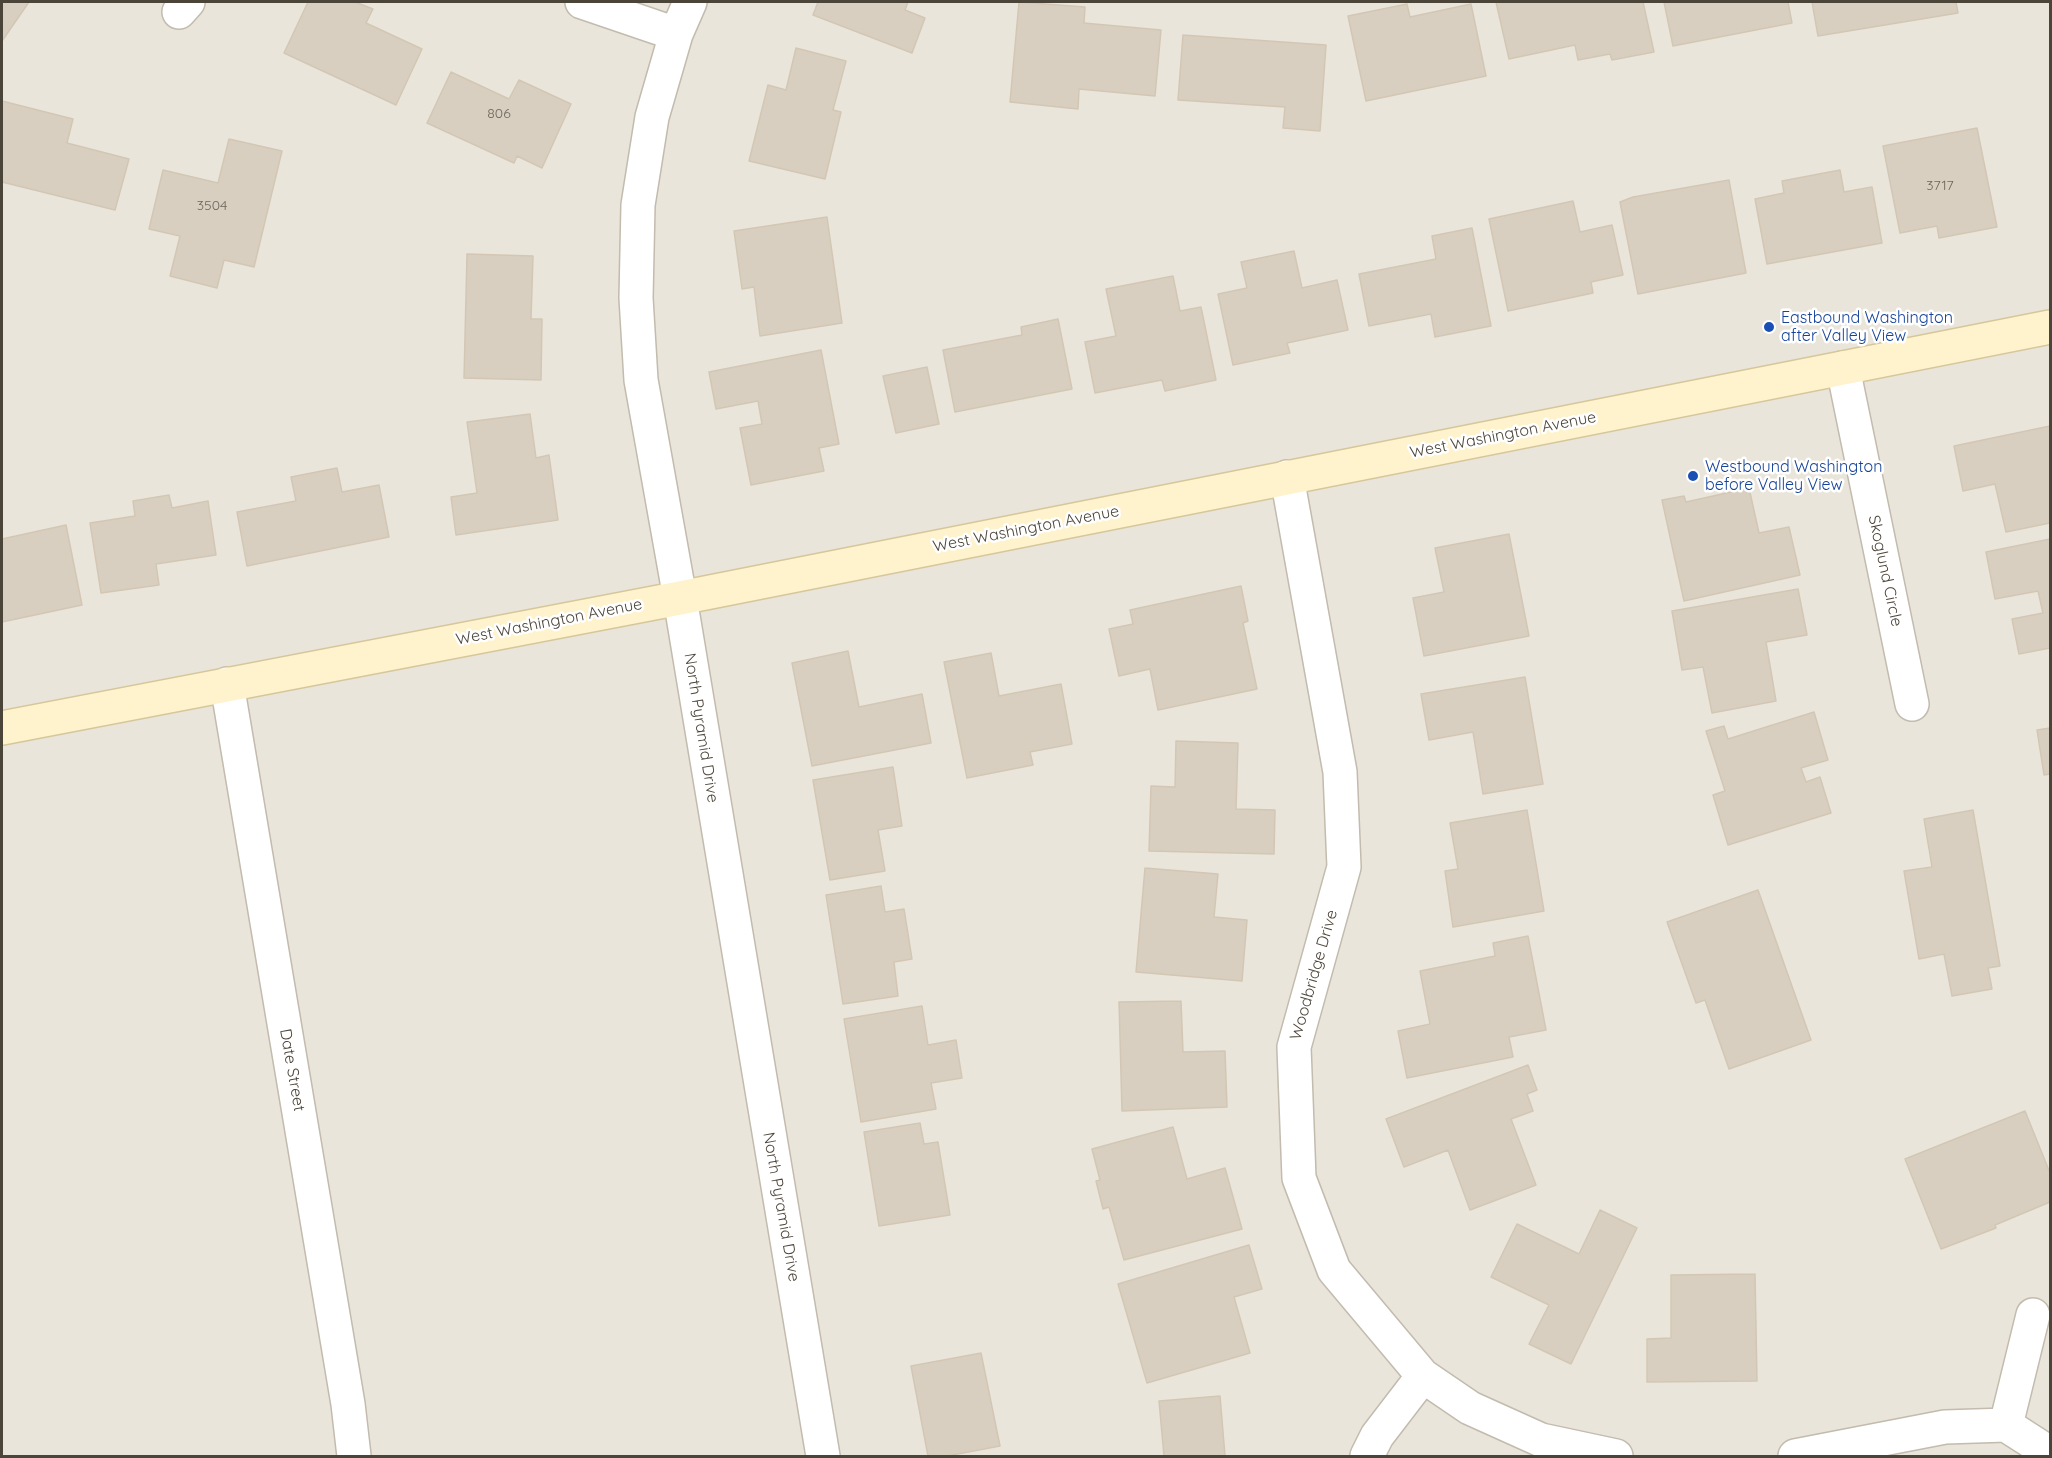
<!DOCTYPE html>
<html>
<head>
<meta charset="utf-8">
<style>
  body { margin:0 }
  #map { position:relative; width:2052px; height:1458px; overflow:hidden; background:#f6f3ec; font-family:Quicksand,sans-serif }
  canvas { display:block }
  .frame { position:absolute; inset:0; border:3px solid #4b4439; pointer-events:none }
</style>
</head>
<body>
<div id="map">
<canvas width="2052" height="1458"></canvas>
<div class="frame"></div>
</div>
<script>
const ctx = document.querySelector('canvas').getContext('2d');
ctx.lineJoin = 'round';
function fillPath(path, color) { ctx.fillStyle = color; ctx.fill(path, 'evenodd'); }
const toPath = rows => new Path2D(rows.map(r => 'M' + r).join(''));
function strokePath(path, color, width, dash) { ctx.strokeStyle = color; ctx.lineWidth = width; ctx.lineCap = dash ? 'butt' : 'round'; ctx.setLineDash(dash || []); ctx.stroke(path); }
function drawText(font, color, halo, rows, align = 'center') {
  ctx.font = font + ' Quicksand,sans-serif'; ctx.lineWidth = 5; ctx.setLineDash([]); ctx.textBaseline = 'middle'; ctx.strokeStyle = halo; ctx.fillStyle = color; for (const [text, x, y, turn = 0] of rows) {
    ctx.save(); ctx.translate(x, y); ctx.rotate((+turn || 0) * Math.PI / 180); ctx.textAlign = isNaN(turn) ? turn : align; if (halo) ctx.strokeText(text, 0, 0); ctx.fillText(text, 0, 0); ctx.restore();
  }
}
fillPath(toPath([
  [2,2,2050,2,2050,1456,2,1456]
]), '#eae5da');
const building = toPath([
  [2,2,29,2,2,41,2,2],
  [308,2,355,2,373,9,366,23,422,49,396,105,284,53,308,2],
  [818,2,908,2,905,10,925,18,912,53,813,15,818,2],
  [1019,2,1085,7,1084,23,1161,30,1155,96,1079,89,1078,109,1010,102,1019,2],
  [1496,2,1643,2,1654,52,1612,60,1610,54,1578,60,1575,45,1509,59,1496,2],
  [1664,2,1788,2,1792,23,1673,46,1664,2],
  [1812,2,1956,2,1958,13,1818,36,1812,2],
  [1407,4,1410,17,1471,4,1486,76,1366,101,1348,16,1407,4],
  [1183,35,1326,45,1320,131,1283,128,1285,107,1178,100,1183,35],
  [796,48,846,61,833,110,841,112,825,179,749,161,768,85,786,90,796,48],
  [451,72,509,99,519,80,571,104,542,168,517,156,514,163,427,123,451,72],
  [2,101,73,119,67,143,129,159,115,210,2,182,2,101],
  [1977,128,1997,227,1939,238,1937,226,1900,233,1883,146,1977,128],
  [229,139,282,151,254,267,224,260,217,288,170,276,180,236,149,229,163,170,218,183,229,139],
  [1840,170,1844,192,1872,187,1882,243,1767,264,1755,199,1784,193,1782,181,1840,170],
  [1729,180,1746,273,1638,294,1620,202,1633,197,1729,180],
  [1573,201,1580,232,1612,225,1623,275,1591,282,1593,293,1508,311,1489,219,1573,201],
  [827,217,842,323,760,336,754,287,742,289,734,231,827,217],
  [1472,228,1491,326,1435,337,1431,314,1369,326,1359,274,1436,259,1432,236,1472,228],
  [1294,251,1302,288,1337,280,1348,330,1287,343,1290,353,1233,365,1218,294,1247,288,1241,262,1294,251],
  [467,254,533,256,531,319,542,319,541,380,464,378,467,254],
  [1173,276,1180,311,1201,307,1216,380,1165,391,1162,380,1095,393,1085,342,1116,336,1106,289,1173,276],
  [1058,319,1072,389,955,412,943,350,1022,335,1021,327,1058,319],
  [821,350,839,444,819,448,824,471,751,485,740,428,762,424,758,401,716,409,709,372,821,350],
  [927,367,939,424,896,433,883,376,927,367],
  [530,414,536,458,549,455,558,520,456,535,451,497,477,493,467,422,530,414],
  [2050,426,2050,523,2006,532,1995,484,1963,491,1954,446,2050,426],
  [337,468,342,492,379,485,389,537,247,566,237,512,296,501,291,477,337,468],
  [1749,488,1759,533,1789,527,1800,575,1684,601,1662,500,1684,496,1686,502,1749,488],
  [169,495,172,508,208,501,216,555,156,564,159,585,101,593,90,523,135,516,133,501,169,495],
  [66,525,82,605,2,622,2,539,66,525],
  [1509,534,1529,636,1424,656,1413,598,1444,592,1435,548,1509,534],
  [2050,539,2050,648,2019,654,2012,619,2043,613,2038,591,1995,599,1986,552,2050,539],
  [1241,586,1248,621,1243,623,1257,689,1158,710,1150,669,1119,676,1109,629,1133,624,1130,610,1241,586],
  [1798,589,1807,635,1766,642,1776,701,1712,713,1703,667,1682,670,1672,611,1798,589],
  [848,651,859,707,922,694,931,743,812,766,792,663,848,651],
  [991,653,999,696,1061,684,1072,744,1030,752,1033,765,967,778,944,662,991,653],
  [1525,677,1543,784,1483,794,1473,732,1429,740,1421,694,1525,677],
  [1814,712,1828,760,1801,768,1806,782,1820,777,1831,813,1728,845,1713,795,1725,791,1706,731,1724,726,1728,739,1814,712],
  [2050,728,2050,774,2044,775,2037,730,2050,728],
  [1176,741,1238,743,1236,809,1275,810,1274,854,1149,851,1151,786,1175,787,1176,741],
  [893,767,902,826,878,830,885,871,830,880,813,780,893,767],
  [1527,810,1544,911,1453,927,1445,871,1458,869,1450,823,1527,810],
  [1973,810,2000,966,1988,968,1992,989,1952,996,1944,954,1919,959,1904,871,1932,867,1924,819,1973,810],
  [1145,868,1218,874,1214,917,1247,920,1242,981,1136,972,1145,868],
  [881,886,885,912,904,909,912,959,894,962,898,996,843,1004,826,895,881,886],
  [1758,890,1811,1040,1729,1069,1705,1000,1696,1003,1667,922,1758,890],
  [1528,936,1546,1030,1509,1037,1513,1057,1407,1078,1398,1031,1430,1024,1420,971,1495,956,1493,943,1528,936],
  [1181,1001,1183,1052,1225,1051,1227,1107,1122,1111,1119,1002,1181,1001],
  [922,1006,928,1045,956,1040,962,1078,931,1083,936,1109,861,1122,844,1019,922,1006],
  [1528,1065,1537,1090,1527,1094,1533,1111,1511,1119,1536,1185,1470,1210,1448,1150,1404,1167,1386,1119,1528,1065],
  [2025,1111,2050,1173,2050,1202,1995,1225,1996,1228,1941,1249,1905,1159,2025,1111],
  [920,1123,924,1144,938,1142,950,1215,879,1226,864,1132,920,1123],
  [1173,1127,1187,1179,1225,1168,1242,1229,1124,1260,1109,1207,1103,1209,1096,1181,1100,1180,1092,1149,1173,1127],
  [1600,1210,1637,1228,1571,1364,1529,1344,1549,1305,1491,1277,1517,1224,1579,1254,1600,1210],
  [1249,1245,1262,1289,1234,1297,1250,1353,1147,1383,1118,1284,1249,1245],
  [1755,1274,1757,1381,1647,1382,1647,1339,1671,1338,1671,1275,1755,1274],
  [981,1353,1000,1446,947,1456,928,1456,911,1366,981,1353],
  [1220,1396,1225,1456,1164,1456,1159,1401,1220,1396]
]);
fillPath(building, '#d8cfc1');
strokePath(building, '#d3c7b4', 1.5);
const street = toPath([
  [582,2,676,34],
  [690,2,676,34,652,117,638,205,636,298,641,380,680,598,823,1456],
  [179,12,188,2],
  [1843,368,1912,704],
  [1287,477,1340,772,1344,867,1294,1047,1299,1178,1334,1270,1423,1376,1377,1436,1367,1456],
  [227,684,348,1404,354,1456],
  [1423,1376,1470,1408,1541,1440,1616,1456],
  [2006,1425,2033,1315],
  [2006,1425,2048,1452,2050,1456],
  [1795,1456,1945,1427,2006,1425]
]);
const secondary = toPath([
  [2,728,680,598,2050,327]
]);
strokePath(street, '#c2bbae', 36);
strokePath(secondary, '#d6c79b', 36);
strokePath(street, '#fff', 33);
strokePath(secondary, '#fff3cd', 33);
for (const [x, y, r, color] of [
  [1769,327,6,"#1a4fb4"],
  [1693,476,6,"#1a4fb4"]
]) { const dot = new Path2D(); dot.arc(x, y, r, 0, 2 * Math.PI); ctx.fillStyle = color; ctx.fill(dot); strokePath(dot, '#fff', 2); }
drawText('14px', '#6e675b', null, [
  ["806",499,114],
  ["3717",1940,186],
  ["3504",212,206]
]);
drawText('16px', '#164399', '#fff', [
  ["Eastbound Washington",1781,318],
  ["after Valley View",1781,336],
  ["Westbound Washington",1705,467],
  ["before Valley View",1705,485]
], 'left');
drawText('16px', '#4b4439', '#fff', [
  ["West Washington Avenue",1503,435,-11],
  ["West Washington Avenue",1026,529,-11],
  ["Skoglund Circle",1885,571,78],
  ["West Washington Avenue",549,622,-11],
  ["North Pyramid Drive",701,728,81],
  ["Woodbridge Drive",1314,975,-74],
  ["Date Street",292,1070,80],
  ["North Pyramid Drive",781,1207,80]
]);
</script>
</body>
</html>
